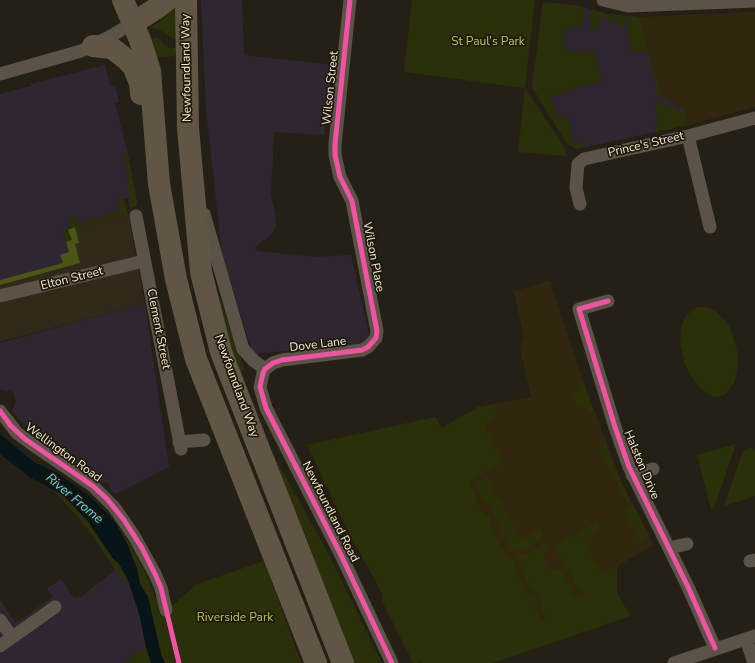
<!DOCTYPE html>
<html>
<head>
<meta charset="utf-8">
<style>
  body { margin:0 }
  canvas { display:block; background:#252016 }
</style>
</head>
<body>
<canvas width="755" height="663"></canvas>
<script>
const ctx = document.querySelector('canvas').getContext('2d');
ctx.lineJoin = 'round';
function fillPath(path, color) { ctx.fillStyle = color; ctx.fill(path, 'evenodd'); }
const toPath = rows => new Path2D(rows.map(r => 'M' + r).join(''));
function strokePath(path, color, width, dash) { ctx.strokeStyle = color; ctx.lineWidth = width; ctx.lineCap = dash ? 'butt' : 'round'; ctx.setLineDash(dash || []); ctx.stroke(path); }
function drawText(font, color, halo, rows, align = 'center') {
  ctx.font = font + ' "Nunito Sans",sans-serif'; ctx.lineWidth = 3.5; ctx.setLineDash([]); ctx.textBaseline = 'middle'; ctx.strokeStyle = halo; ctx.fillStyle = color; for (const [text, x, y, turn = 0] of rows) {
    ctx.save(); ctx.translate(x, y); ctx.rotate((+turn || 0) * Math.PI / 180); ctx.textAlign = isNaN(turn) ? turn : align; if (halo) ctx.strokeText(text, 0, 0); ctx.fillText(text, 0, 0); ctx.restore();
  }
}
fillPath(toPath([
  [201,0,242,0,244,55,333,65,324,135,274,132,271,195,275,214,276,224,273,233,254,248,258,251,315,257,351,255,371,343,253,354,222,254,206,110],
  [543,2,581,6,607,14,639,17,662,97,684,109,688,125,576,149,567,143,532,87],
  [105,65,110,86,115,85,119,102,115,103,128,155,137,202,136,206,130,208,128,198,124,199,128,214,75,227,75,244,80,263,0,285,0,94,31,86,30,84],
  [145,303,169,467,116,494,111,490,109,483,102,482,40,439,21,422,12,411,16,401,13,392,0,389,0,343],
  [116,569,130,586,140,617,146,647,123,663,0,663,0,600,16,623,53,597,47,589,61,579,74,598,81,597]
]), '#2f2632');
fillPath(toPath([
  [128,214,145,303,0,342,0,285,80,263,75,244,79,243,75,227]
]), '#312919');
fillPath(toPath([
  [755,12,755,107,688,125,684,109,662,97,639,17],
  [550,281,582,378,621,482,654,545,617,566,617,593,630,616,555,642,535,606,533,597,530,598,514,568,512,558,509,560,490,525,493,523,488,515,485,517,476,500,478,498,469,482,478,407,531,397,520,348,524,337,514,291]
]), '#31270f');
fillPath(toPath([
  [412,0,535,0,525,88,564,147,567,156,518,152,525,88,404,72],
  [543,2,584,7,583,24,581,24,580,28,565,27,563,50,596,53,602,81,569,89,569,92,551,96,557,117,568,116,573,143,583,141,584,147,576,149,567,143,532,87],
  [175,4,176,5,177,39,173,39,160,30,151,27,165,18],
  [590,9,607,14,626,16,625,26,623,28,619,28,619,22,608,21,608,17,599,17,598,29,591,29,592,24,589,24],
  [629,16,639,17,662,97,658,96,647,50,632,53,628,36],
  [157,37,159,38,165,46,169,48,176,48,175,56,156,58,149,40],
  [662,102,685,114,688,125,656,132,655,126,659,124,654,104],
  [124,155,128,155,137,202,135,206,130,208,128,198,130,197],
  [124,199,128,214,69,230,72,241,66,242,62,229,72,226,70,218,75,216,78,224,120,211,118,200],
  [220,298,232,335,244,368,241,374,266,442,326,549,382,663,348,663,234,374,215,299],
  [699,307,706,307,716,312,723,318,730,328,735,343,738,356,737,372,734,383,724,395,716,397,708,394,700,388,692,378,685,365,680,341,681,327,685,317,692,310],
  [584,383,595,414,586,408,578,407,571,394,578,391,576,386],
  [495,404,496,413,493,419,484,427,504,463,469,482,478,498,476,500,485,516,488,515,493,523,490,525,499,542,509,559,512,558,517,567,514,568,530,598,533,596,538,605,535,607,542,619,547,617,541,606,542,602,537,593,532,591,520,568,521,565,516,554,522,555,530,553,539,547,545,541,549,548,545,552,544,557,544,562,546,566,554,571,561,569,574,591,570,593,572,597,576,595,578,598,584,595,582,591,580,593,554,546,598,521,600,526,597,528,598,531,583,540,602,574,617,565,617,593,630,616,493,663,423,663,422,662,413,663,381,599,383,595,349,533,307,445,435,417,442,428,478,407],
  [605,442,621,482,631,501,628,502,626,502,598,448,600,443],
  [736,444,714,508,711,510,697,455],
  [748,448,752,448,755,452,755,496,724,506,743,451],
  [488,478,521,539,541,528,543,536,536,543,529,548,520,550,511,549,489,504,485,502,476,484],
  [53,490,63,495,86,519,112,557,119,564,126,576,130,586,115,569,81,520],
  [633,505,649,536,640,541,623,510],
  [115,522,129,543,145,572,158,604,160,616,197,584,264,561,301,663,165,663,161,654,148,597,140,584,137,568,127,543],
  [146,647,151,663,123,663]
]), '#2a3009');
fillPath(toPath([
  [75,227,79,243,75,244,80,263,0,285,0,280,63,263,60,255,69,252,66,242,72,240,68,230]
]), '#4b5615');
fillPath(toPath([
  [0,434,34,462,57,473,92,498,115,522,128,545,132,557,137,568,140,584,148,597,161,654,165,663,151,663,146,647,140,617,130,586,126,576,119,564,112,557,86,519,63,495,31,478,0,454]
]), '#071418');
strokePath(toPath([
  [350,0,335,144,335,155,340,177,352,201,377,331,376,338,368,347,362,350,282,360,273,363,265,369,263,373,260,387,266,408,341,555,392,663],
  [603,0,628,6,755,1],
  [0,74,81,51,111,36,133,23],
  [688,136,710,227],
  [580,204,576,188,578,164,584,159,688,136,755,118],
  [204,214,243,349,254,361,265,369],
  [136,216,181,449],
  [0,296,144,261],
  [608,301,579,309,615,427,629,467,688,587,715,648],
  [0,411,17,433,36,447,93,486,114,507,134,536,155,574,161,588,166,610],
  [179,442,204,440],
  [632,475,653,469],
  [669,548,687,544],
  [750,561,755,560],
  [0,620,12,637],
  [746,639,754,663],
  [0,646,55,607],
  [674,663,755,636]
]), '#5b5348', 13);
strokePath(toPath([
  [123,0,140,40,150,71,159,184,176,279,196,359,316,663],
  [186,0,188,128,201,272,221,352,343,663],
  [133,23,157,8,167,0],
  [93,46,112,48,127,60,133,66,140,83,141,94]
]), '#615646', 22);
strokePath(toPath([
  [350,0,335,144,335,155,340,177,352,201,377,331,376,338,368,347,362,350,282,360,273,363,265,369,263,373,260,387,266,408,341,555,392,663],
  [608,301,579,309,615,427,629,467,688,587,715,648],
  [0,411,11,426,25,439,93,486,107,499,124,520,142,548,155,574,161,588,179,663]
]), '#f153a3', 5);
drawText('12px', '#b5cd52', '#211907', [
  ["St Paul's Park",488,42],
  ["Riverside Park",235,618]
]);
drawText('12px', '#f2ece0', '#211907', [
  ["Newfoundland Way",187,68,-91],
  ["Wilson Street",331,88,-84],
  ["Prince's Street",646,145,-13],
  ["Wilson Place",373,257,79],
  ["Elton Street",72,279,-14],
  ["Clement Street",158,329,79],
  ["Dove Lane",318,345,-7],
  ["Newfoundland Way",236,386,70],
  ["Wellington Road",63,453,36],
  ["Halston Drive",641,465,67],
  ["Newfoundland Road",330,512,63]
]);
drawText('italic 13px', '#5cd7fc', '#211907', [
  ["River Frome",74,499,40]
]);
</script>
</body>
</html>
